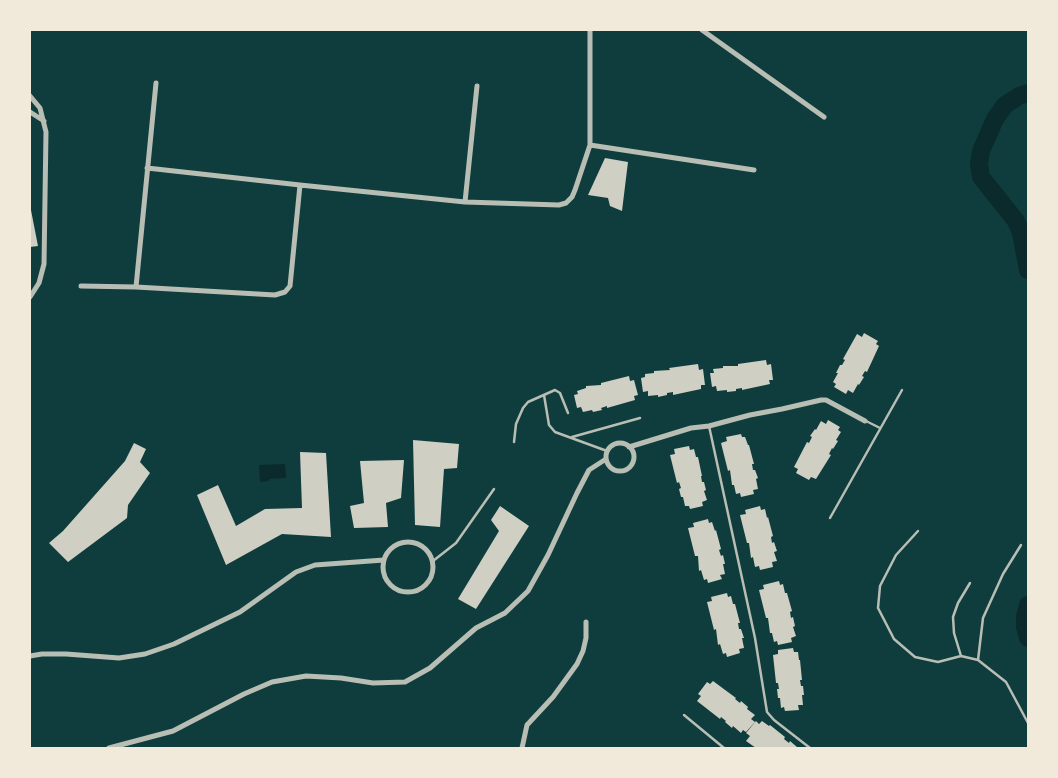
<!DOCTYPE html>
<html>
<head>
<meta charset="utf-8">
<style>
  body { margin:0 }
  #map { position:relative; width:1058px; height:778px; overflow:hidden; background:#0f3d3e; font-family:"Sofia Sans Condensed",sans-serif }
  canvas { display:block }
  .frame { position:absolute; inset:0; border:31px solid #f1e9da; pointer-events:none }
</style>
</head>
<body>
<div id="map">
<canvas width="1058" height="778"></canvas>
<div class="frame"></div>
</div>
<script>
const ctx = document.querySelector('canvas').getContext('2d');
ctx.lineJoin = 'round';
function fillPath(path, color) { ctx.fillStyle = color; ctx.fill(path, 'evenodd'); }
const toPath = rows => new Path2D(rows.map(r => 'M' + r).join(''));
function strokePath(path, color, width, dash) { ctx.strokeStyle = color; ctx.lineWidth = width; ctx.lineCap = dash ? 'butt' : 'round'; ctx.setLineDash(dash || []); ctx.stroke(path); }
fillPath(toPath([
  [285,464,286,478,269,479,269,481,260,482,259,465]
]), '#0a2a2b');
strokePath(toPath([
  [1028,93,1019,96,1005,105,995,119,981,151,979,164,981,177,1016,221,1021,233,1028,270],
  [1028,605,1025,617,1025,627,1028,638]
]), '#0a2a2b', 18);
fillPath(toPath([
  [605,158,628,162,622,211,610,206,608,198,588,195],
  [30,205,38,246,30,247],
  [864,333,878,341,876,344,879,346,867,372,865,371,862,376,864,377,859,385,858,384,853,393,848,390,846,394,834,387,836,384,833,382,838,373,836,373,840,365,842,365,845,360,843,359,857,334,862,337],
  [766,360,767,365,771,364,773,380,769,380,770,384,742,390,742,388,736,389,736,391,727,392,727,390,717,391,716,386,712,387,710,373,714,373,713,369,723,368,723,366,738,366,738,364],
  [698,364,699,370,703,369,705,385,701,385,701,389,673,395,673,392,667,393,667,395,658,397,658,395,648,396,648,391,643,392,641,378,645,377,645,374,654,373,654,371,670,370,669,368],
  [629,376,630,381,634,380,638,395,634,396,635,400,607,408,607,406,601,408,602,410,593,412,592,410,583,412,581,407,577,408,574,395,578,394,577,391,586,388,586,386,601,385,601,383],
  [828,420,840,427,838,430,841,432,836,440,838,441,833,449,832,448,829,454,831,455,816,479,811,477,809,480,796,473,798,469,794,467,807,442,809,443,812,437,810,436,815,429,816,430,821,421,826,424],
  [741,434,742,437,745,437,748,445,749,445,754,464,752,464,753,470,755,470,758,478,756,479,758,489,753,490,754,494,741,497,740,493,736,494,734,485,732,485,730,470,728,471,721,443,727,441,726,437],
  [413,440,459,444,457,468,444,469,440,527,415,525],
  [134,443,146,449,140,462,150,473,128,505,127,518,68,562,49,543,63,531,125,461],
  [689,446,690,450,694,449,696,457,698,457,702,476,701,476,702,482,704,482,706,490,704,491,707,500,702,502,703,506,690,509,689,506,685,506,683,497,681,497,679,489,681,488,679,482,677,483,670,455,675,454,674,449],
  [300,452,326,453,331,537,282,534,226,565,197,495,218,485,236,526,265,509,302,508],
  [404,460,401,498,386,503,388,527,354,528,350,506,364,503,360,461],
  [500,506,529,526,476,609,458,599,499,531,491,520],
  [760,506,761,510,765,509,767,518,768,517,773,536,771,537,772,543,774,542,777,551,774,552,777,561,772,562,773,567,760,570,759,566,755,567,753,557,751,558,749,543,747,543,740,515,746,514,745,510],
  [708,519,709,523,712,522,715,531,716,530,721,549,719,550,721,556,723,555,725,564,723,564,725,574,720,575,722,579,708,583,707,579,704,580,701,570,699,571,698,556,695,556,688,528,694,527,693,523],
  [779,581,780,585,783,584,785,593,787,593,792,611,790,612,791,618,793,617,795,626,793,627,796,636,791,638,792,642,778,645,777,641,774,642,772,633,770,633,768,618,766,618,759,590,764,589,763,585],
  [727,593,728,597,731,596,733,604,735,604,740,623,738,623,739,629,741,629,744,638,742,638,744,648,739,649,740,653,727,657,726,653,723,654,720,644,718,645,716,629,714,630,707,602,712,601,711,597],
  [793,648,794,652,798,652,799,660,800,660,802,680,800,680,801,686,803,686,804,695,802,695,803,705,798,705,799,710,785,711,784,707,781,708,780,698,778,698,777,689,779,689,778,683,776,683,773,655,778,654,778,650],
  [713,681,736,698,735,699,740,703,741,701,748,707,747,709,755,715,751,719,755,722,746,732,743,730,741,733,733,726,732,728,725,722,726,721,721,717,720,719,697,701,701,696,698,694,707,682,710,684],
  [756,721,759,724,762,721,769,726,770,725,785,737,784,739,789,743,790,741,797,747,756,748,746,741,750,736,746,733]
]), '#cfcfc3');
strokePath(toPath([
  [544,395,549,425,555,432,607,451],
  [866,421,880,428],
  [709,426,755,638,767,712,774,720,810,748],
  [572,437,640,418],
  [514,442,516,424,523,408,528,402,555,390,560,393,568,413],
  [830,518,902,390],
  [918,531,896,555,880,586,878,608,894,639,915,657,938,662,961,656,978,660,1006,682,1028,723],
  [433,561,456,543,494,489],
  [961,656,954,633,953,617,958,603,970,583],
  [978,660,983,618,1003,574,1021,545],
  [684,715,724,748]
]), '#b8beb3', 2.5);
strokePath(toPath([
  [702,30,824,117],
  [30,96,40,108,46,132,44,264,39,283,30,297],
  [30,112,44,121],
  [590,145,754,170],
  [147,168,300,185,465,202,559,205,566,203,572,197,575,190,590,145,590,30],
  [465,202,477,86],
  [81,286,136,287,275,295,285,292,290,286,300,185],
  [136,287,156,83],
  '606 457a14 14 0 1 1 28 0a14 14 0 1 1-28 0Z',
  [629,447,691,428,709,426,750,415,782,409,821,400,826,400,865,421],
  '383 567a25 25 0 1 1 50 0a25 25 0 1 1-50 0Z',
  [30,656,42,654,66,654,119,658,145,654,174,644,240,612,296,572,315,565,384,560],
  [109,748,173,731,244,694,272,682,306,676,341,678,373,683,405,682,430,668,476,628,505,613,528,591,548,555,577,493,589,470,606,459],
  [522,748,527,725,553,697,577,664,583,651,586,638,586,622]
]), '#b8beb3', 5);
</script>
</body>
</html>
